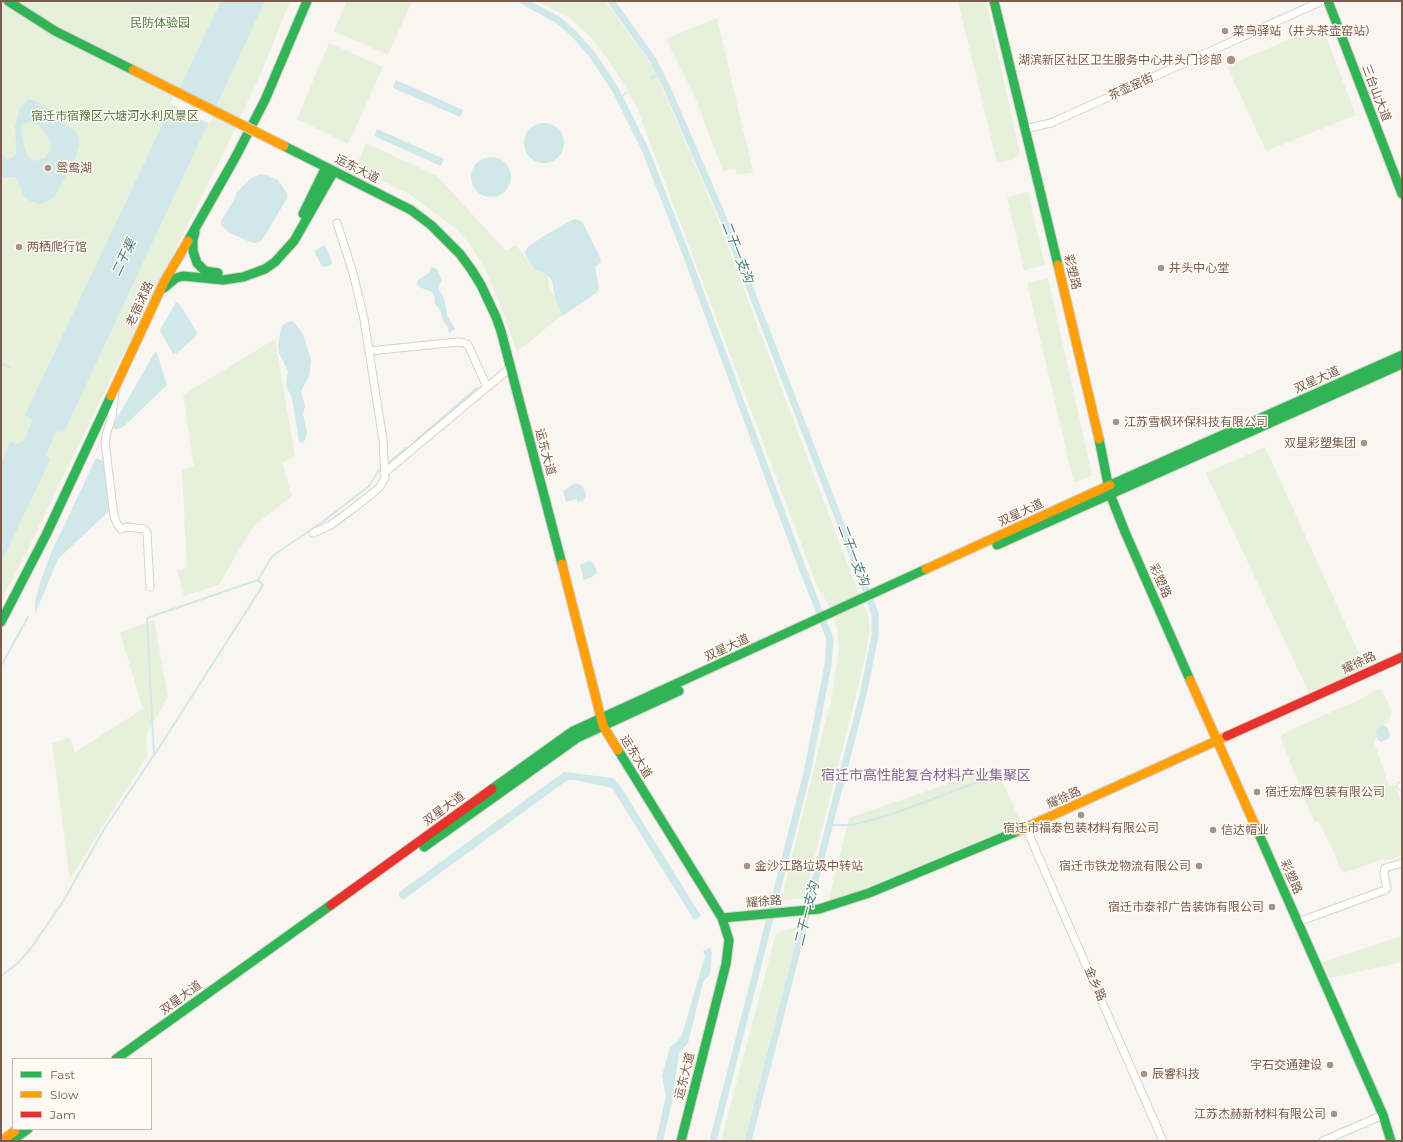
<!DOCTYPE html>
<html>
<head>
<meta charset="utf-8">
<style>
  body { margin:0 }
  #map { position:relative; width:1403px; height:1142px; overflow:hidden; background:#f9f5f0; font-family:Montserrat,sans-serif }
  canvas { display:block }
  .frame { position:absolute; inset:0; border:2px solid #7a5c4d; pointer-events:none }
  .legend { position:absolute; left:12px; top:1058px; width:140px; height:72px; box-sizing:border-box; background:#fffaf3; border:1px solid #cabbb1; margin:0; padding:5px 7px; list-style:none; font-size:12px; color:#7a5c4d }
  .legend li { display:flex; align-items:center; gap:8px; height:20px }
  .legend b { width:20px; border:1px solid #cabbb1 }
</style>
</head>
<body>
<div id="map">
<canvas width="1403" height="1142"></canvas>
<div class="frame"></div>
<ul class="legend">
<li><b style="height:5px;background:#30b455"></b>Fast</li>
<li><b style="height:5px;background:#ff9f0a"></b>Slow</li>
<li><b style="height:5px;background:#e5322d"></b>Jam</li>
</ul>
</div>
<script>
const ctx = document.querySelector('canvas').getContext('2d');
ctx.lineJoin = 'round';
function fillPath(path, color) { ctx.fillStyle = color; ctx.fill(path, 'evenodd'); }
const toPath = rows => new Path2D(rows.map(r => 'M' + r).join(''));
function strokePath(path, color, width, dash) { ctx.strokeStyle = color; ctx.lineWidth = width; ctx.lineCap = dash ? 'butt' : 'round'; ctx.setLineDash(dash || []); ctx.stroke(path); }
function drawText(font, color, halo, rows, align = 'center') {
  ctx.font = font + ' Montserrat,"Noto Sans SC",sans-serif'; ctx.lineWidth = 3; ctx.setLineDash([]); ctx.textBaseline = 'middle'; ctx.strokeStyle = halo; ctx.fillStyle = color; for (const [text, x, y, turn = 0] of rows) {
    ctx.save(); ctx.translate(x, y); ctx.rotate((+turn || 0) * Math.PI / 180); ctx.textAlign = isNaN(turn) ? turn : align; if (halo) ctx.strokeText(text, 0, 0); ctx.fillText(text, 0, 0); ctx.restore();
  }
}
fillPath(toPath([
  [1,1,290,1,262,71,224,152,101,399,30,545,1,600],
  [347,1,412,1,388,55,334,31],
  [536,1,605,1,653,67,712,204,852,576,869,619,870,631,861,676,804,898,781,901,831,700,839,649,837,627,825,599,818,588,636,105,615,70,592,38,567,16],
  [958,1,986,1,1020,154,1011,160,997,163],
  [717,18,753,172,737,175,735,168,723,171,696,99,666,39],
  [1316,28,1320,40,1326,37,1356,115,1266,151,1227,66],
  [329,43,383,67,348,144,297,119],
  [366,143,437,176,506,251,516,245,535,270,544,273,548,277,549,288,555,298,562,315,517,352,497,296,484,267,470,244,455,228,411,195,356,168],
  [1028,192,1045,265,1024,270,1007,197],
  [1048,278,1092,475,1074,483,1027,283],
  [275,339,295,456,282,463,292,496,255,525,245,539,219,585,184,596,177,570,187,568,182,470,194,466,183,395],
  [1265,447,1365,667,1309,693,1206,473],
  [154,620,168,697,146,735,147,756,70,879,52,743,70,738,75,752,143,709,120,633],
  [1381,689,1392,711,1389,720,1381,729,1374,742,1389,786,1395,783,1402,806,1402,855,1385,861,1383,859,1344,873,1339,867,1333,850,1319,822,1314,821,1281,739,1282,734,1365,697,1373,691],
  [996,767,1022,825,907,875,828,903,849,819,852,817],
  [796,928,798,932,744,1141,721,1141,776,934,781,931],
  [1402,936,1402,962,1330,978,1323,962]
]), '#e7f0db');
fillPath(toPath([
  [221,1,265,1,64,432,58,431,55,434,46,455,50,460,1,563,1,465,10,442,18,444,24,440,32,421,30,418,25,415],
  [396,80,463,110,460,117,393,88],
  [27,100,32,100,41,104,73,130,77,133,79,140,79,147,74,161,54,198,40,204,30,201,24,196,17,179,15,177,1,178,1,152,7,160,15,156,16,153,15,126,20,108],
  [29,122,38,125,44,131,50,140,51,145,51,150,45,158,34,161,29,158,25,150,21,129,25,123],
  '524 143a20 20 0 1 1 40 0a20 20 0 1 1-40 0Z',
  [377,129,444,159,441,166,374,136],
  '471 177a20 20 0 1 1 40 0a20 20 0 1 1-40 0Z',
  [260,174,266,175,278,180,287,193,287,198,266,234,260,242,255,243,250,242,228,232,221,225,221,221,234,200,237,192,250,179],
  [574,219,579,220,583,223,599,255,601,262,595,267,599,289,596,293,564,315,562,315,555,298,552,280,544,273,535,270,526,256,525,252,528,247,542,237],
  [325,245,332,262,331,265,325,267,322,266,314,251],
  [431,267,435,268,438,271,442,280,439,286,439,290,444,298,447,315,455,329,449,333,448,326,444,323,440,310,434,303,435,298,432,292,419,287,417,284,418,280,429,273],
  [176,302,180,305,197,332,195,337,177,353,173,354,160,330],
  [290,321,294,322,303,334,311,360,309,377,301,391,305,406,303,414,307,432,306,438,303,443,299,442,292,398,286,386,288,371,279,353,278,345,281,328,284,324],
  [155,352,157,353,167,385,123,427,115,430,113,425],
  [96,458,103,461,110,510,58,559,35,614,35,602,40,582,52,551],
  [574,484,579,484,582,486,586,494,585,498,583,501,577,502,577,499,566,502,563,491],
  [590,561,594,564,597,573,592,577,584,580,580,565,586,562],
  [1383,725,1387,727,1390,735,1388,739,1381,742,1377,739,1376,730],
  [564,772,613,778,619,784,701,916,694,920,612,788,575,780,569,780,566,781,403,900,399,896,399,893,401,891],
  [710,948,712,953,710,974,703,982,688,1043,679,1053,673,1097,663,1141,656,1141,666,1096,662,1076,670,1047,678,1041,682,1035,705,956,703,951]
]), '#d0e8ea');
fillPath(toPath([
  [176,91,216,111,210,124,170,104]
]), '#f9f5f0');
strokePath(toPath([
  [651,78,660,74],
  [620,98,626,93],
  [1,363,10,368],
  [414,442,477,388],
  [387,464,406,448],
  [1,666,28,617],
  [155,754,263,585,258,580],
  [829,825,852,825,890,815,992,777],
  [1,976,18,963,32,947,64,900,103,831,154,755,147,618,258,580,271,558,275,554,321,523,369,486,379,470]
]), '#d0e8ea', 2);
strokePath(toPath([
  [523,1,558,20,573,33,591,53,615,89,645,149,686,254,798,557,830,639,828,665,807,773,713,1141],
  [611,1,653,60,667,88,721,213,875,613,875,636,863,695,748,1141]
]), '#d0e8ea', 7);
const street = toPath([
  [1025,129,1051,123,1322,1],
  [369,351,458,342,464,343,468,345,487,387],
  [115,392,112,417,107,432,105,442,114,516,117,524,121,529,127,527,144,529,147,533,150,587],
  [384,473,510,368],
  [313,533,329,526,346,514,379,488,385,478,383,440,364,319,353,273,337,223],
  [1401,786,1402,786],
  [1026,828,1163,1141],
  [1298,922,1385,890,1387,888,1384,874,1385,868,1402,863],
  [1323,1141,1383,1115]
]);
const fast = toPath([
  [8,1,55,31,133,70],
  [994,1,1058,265],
  [1328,1,1402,194],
  [284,146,411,210,431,225,460,254,471,269,481,285,496,317,501,331,562,564],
  [303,214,326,167],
  [195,232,193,240,193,251,197,263,205,271,218,273],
  [188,241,235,158,265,100,307,1],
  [164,288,176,278,183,276,223,280,243,277,265,269,275,262,294,241,334,171],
  [1099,439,1110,494,1125,532,1190,680],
  [1110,485,1402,355],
  [997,545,1402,364],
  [1,622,46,535,111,396],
  [618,750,722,918,729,940,726,964,681,1141],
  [492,789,573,731,926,569],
  [1258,832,1383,1115,1391,1141],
  [424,847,577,738,679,691],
  [722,918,819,909,869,893,1018,831],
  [116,1059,331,905],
  [11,1141,28,1129]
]);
const slow = toPath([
  [1058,265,1099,439],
  [111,396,164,282,188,241],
  [562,564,603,726,618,750],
  [926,569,1110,485],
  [1190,680,1258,832],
  [1018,831,1227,736],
  [1,1141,15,1131]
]);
const jam = toPath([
  [1227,736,1402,657],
  [331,905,492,789]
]);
strokePath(street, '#d7d1cb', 9);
strokePath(fast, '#d9d2cb', 11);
strokePath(slow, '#d9d2cb', 11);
strokePath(jam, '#d9d2cb', 11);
strokePath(street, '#fefefd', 7);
strokePath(fast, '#30b455', 9);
strokePath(slow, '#ff9f0a', 9);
strokePath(jam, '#e5322d', 9);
const slowBridge = toPath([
  [133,70,284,146]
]);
strokePath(slowBridge, '#d9d2cb', 11, []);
strokePath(slowBridge, '#ff9f0a', 9);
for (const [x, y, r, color] of [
  [1225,31,4,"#a69286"],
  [1231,60,5,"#a69286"],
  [48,168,4,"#a69286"],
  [19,247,4,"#a69286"],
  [1161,268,4,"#a69286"],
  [1116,422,4,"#a69286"],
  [1364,443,4,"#a69286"],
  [1257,792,4,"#a69286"],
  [1081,815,4,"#a69286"],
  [1213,830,4,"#a69286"],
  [747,866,4,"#a69286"],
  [1199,866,4,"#a69286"],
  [1272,907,4,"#a69286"],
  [1330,1065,4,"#a69286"],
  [1144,1074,4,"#a69286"],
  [1334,1114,4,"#a69286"]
]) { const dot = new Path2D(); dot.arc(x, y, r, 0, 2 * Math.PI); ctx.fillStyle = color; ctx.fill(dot); strokePath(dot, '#fffaf3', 1.5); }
drawText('12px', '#537a41', '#fffaf3', [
  ["民防体验园",160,23],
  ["宿迁市宿豫区六塘河水利风景区",115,116]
]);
drawText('12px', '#7a5c4d', '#fffaf3', [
  ["菜鸟驿站（井头茶壶窑站）",1233,31],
  ["湖滨新区社区卫生服务中心井头门诊部",1222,60,"right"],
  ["鸳鸯湖",56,168],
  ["两栖爬行馆",27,247],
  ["井头中心堂",1169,268],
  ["江苏雪枫环保科技有限公司",1124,422],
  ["双星彩塑集团",1356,443,"right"],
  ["宿迁宏辉包装有限公司",1265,792],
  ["宿迁市福泰包装材料有限公司",1081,828,"center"],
  ["信达帽业",1221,830],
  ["金沙江路垃圾中转站",755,866],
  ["宿迁市铁龙物流有限公司",1191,866,"right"],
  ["宿迁市泰祁广告装饰有限公司",1264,907,"right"],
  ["宇石交通建设",1322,1065,"right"],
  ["辰睿科技",1152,1074],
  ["江苏杰赫新材料有限公司",1326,1114,"right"]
], 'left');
drawText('12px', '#7a5c4d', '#fffaf3', [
  ["茶壶窑街",1131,87,-24],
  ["三台山大道",1376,93,69],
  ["运东大道",357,169,27],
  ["彩塑路",1072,272,76],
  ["老宿沭路",140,304,-65],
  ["双星大道",1317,380,-24],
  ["运东大道",545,452,75],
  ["双星大道",1021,513,-25],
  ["彩塑路",1160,581,66],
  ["双星大道",727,648,-25],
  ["耀徐路",1359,663,-25],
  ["运东大道",636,757,58],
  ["耀徐路",1064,798,-24],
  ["双星大道",444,809,-36],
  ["彩塑路",1291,877,66],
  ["耀徐路",764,902,-5],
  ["金乡路",1095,984,66],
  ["双星大道",181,998,-36],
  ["运东大道",685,1076,-76]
]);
drawText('italic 13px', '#437c86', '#fffaf3', [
  ["二干一支沟",737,252,69],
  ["二干渠",124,258,-64],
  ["二干一支沟",853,555,69],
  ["二干一支沟",807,914,-76]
]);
drawText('14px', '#846695', '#fffaf3', [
  ["宿迁市高性能复合材料产业集聚区",926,776]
]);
</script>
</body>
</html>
